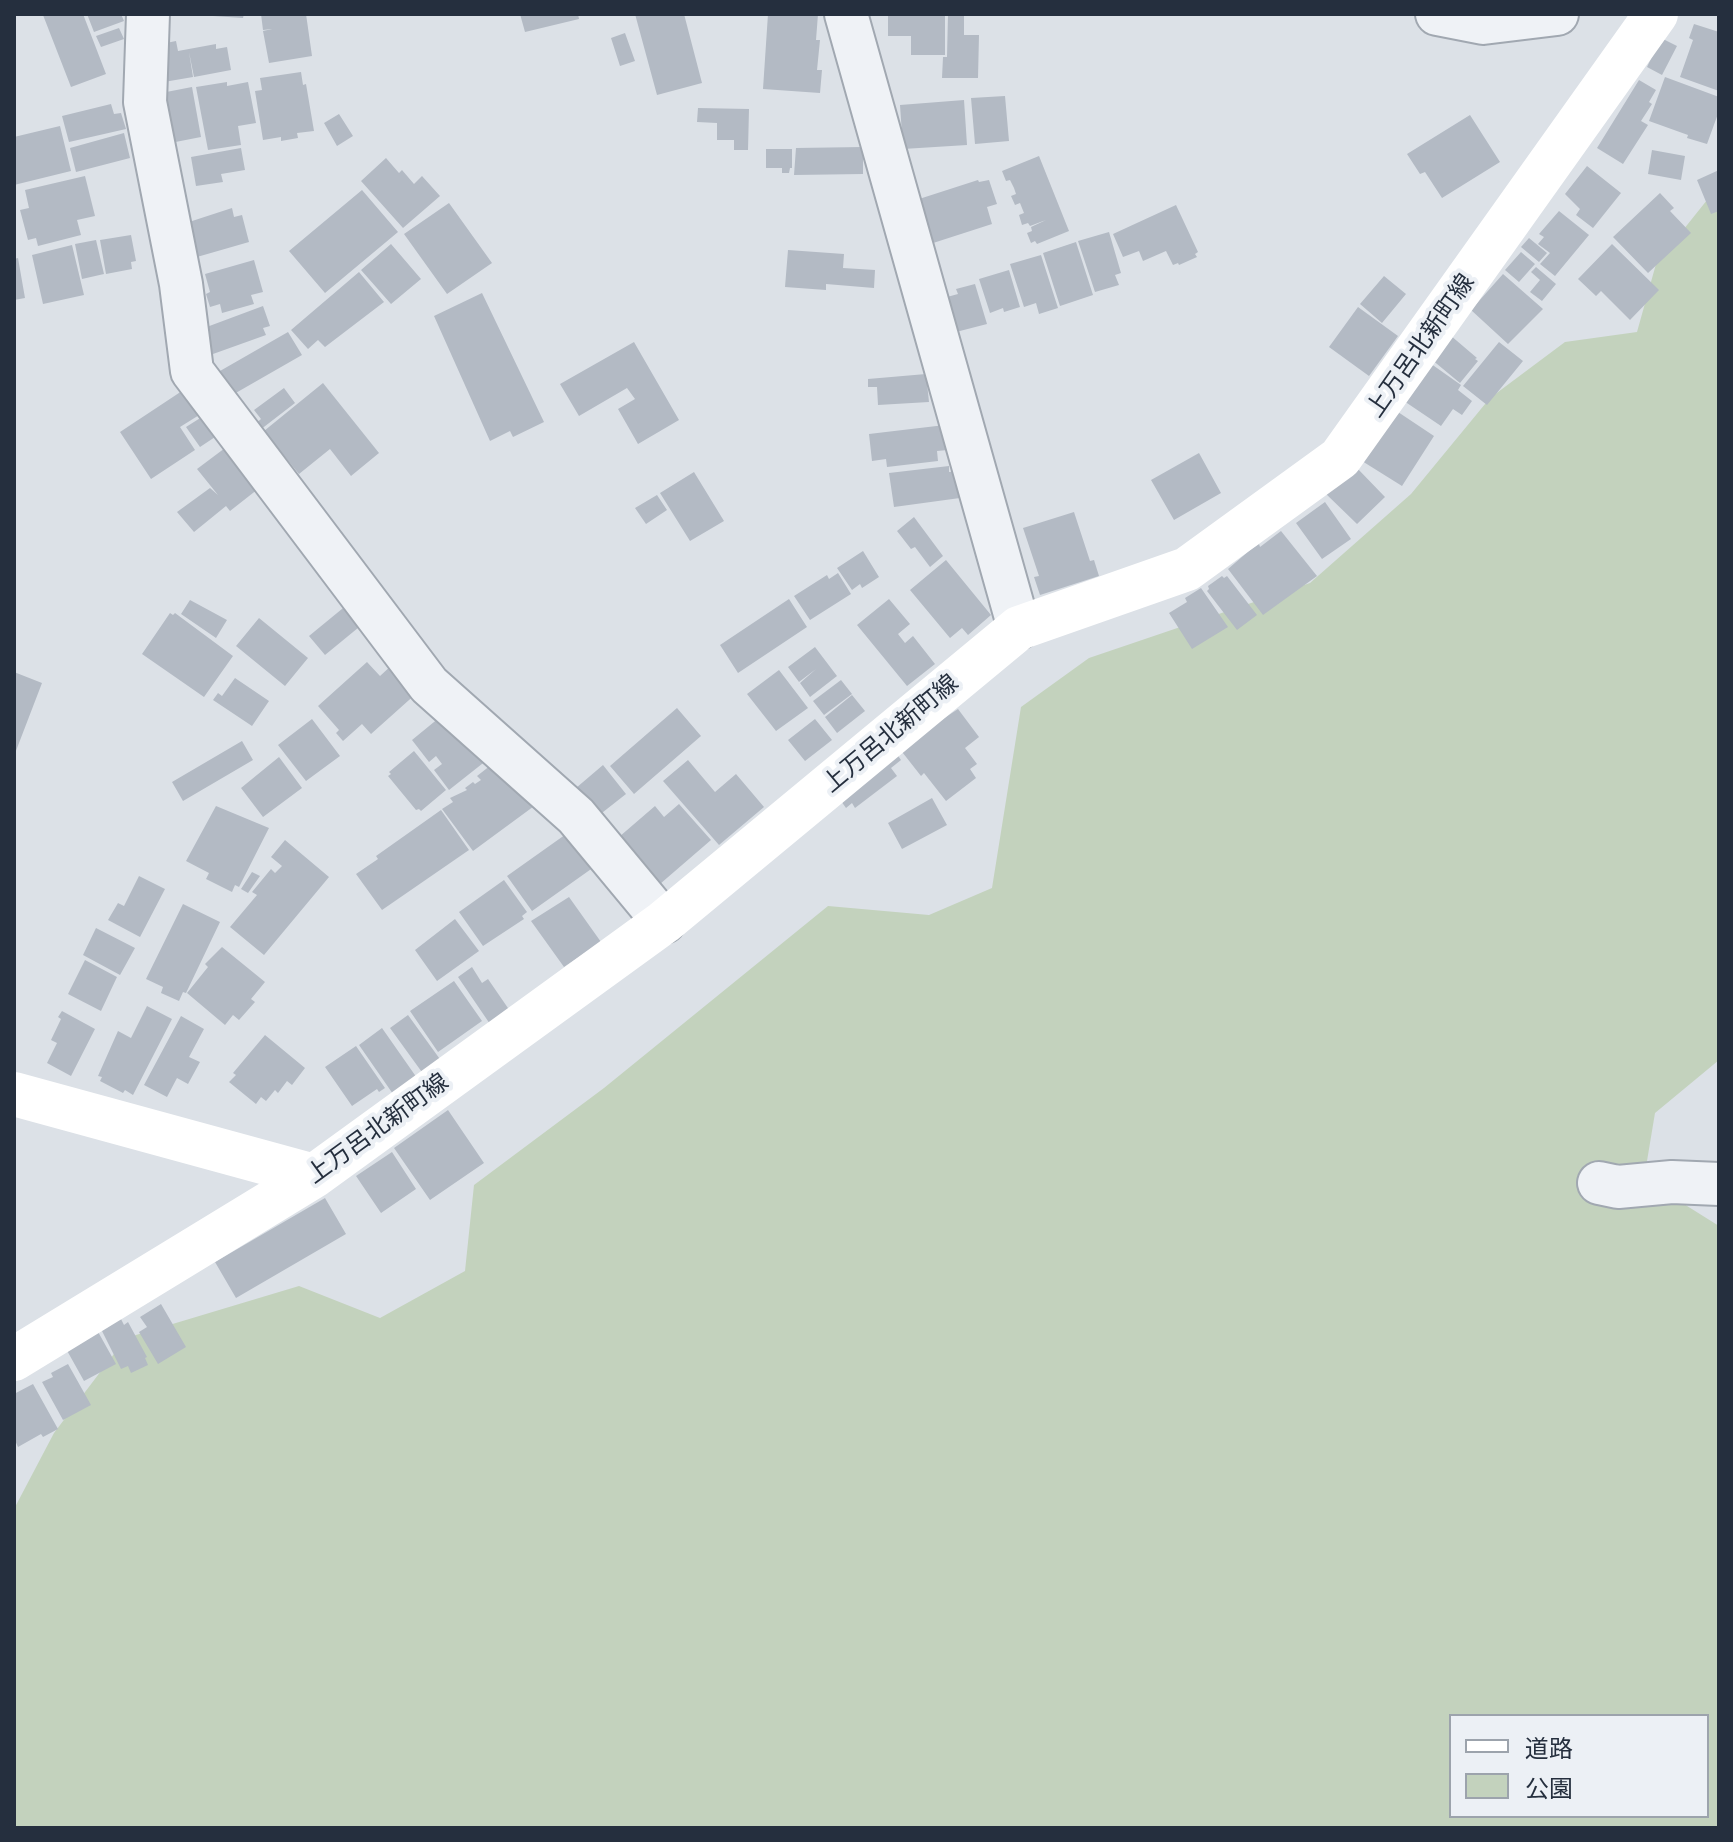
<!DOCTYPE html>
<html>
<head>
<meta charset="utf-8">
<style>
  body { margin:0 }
  #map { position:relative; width:1733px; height:1842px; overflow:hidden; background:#dce1e7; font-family:Karla,"Noto Sans JP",sans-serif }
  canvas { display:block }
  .frame { position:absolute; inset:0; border:16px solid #252f3e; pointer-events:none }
  .legend { position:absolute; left:1449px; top:1714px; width:260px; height:104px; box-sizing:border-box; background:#ecf0f5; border:2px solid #9ca3ac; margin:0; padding:10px 14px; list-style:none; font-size:24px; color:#252f3e }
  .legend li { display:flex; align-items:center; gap:16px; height:40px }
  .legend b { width:40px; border:2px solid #9ca3ac }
</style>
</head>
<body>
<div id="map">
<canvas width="1733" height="1842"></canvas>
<div class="frame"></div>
<ul class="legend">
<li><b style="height:10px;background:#fff"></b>道路</li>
<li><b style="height:22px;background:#c3d2bd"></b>公園</li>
</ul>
</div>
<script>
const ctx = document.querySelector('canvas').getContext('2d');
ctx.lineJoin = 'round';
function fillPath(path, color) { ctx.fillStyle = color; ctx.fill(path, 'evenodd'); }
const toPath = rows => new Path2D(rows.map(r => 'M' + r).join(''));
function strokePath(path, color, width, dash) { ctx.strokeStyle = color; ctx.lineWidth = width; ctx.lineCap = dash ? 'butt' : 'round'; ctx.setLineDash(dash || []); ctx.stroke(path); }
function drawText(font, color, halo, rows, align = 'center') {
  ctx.font = font + ' Karla,"Noto Sans JP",sans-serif'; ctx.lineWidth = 8; ctx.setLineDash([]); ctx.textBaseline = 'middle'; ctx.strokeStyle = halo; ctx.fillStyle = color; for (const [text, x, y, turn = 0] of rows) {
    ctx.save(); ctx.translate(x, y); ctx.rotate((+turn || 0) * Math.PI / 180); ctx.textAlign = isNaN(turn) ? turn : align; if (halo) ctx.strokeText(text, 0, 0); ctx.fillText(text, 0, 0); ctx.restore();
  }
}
fillPath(toPath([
  [1719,185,1719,1060,1655,1113,1644,1179,1719,1226,1719,1828,14,1828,14,1509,54,1433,126,1338,299,1286,380,1318,465,1271,474,1185,604,1088,828,906,929,915,992,888,1021,707,1089,658,1310,583,1411,494,1490,398,1565,342,1637,332,1656,264],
  [1451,1716,1707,1716,1707,1816,1451,1816]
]), '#c3d2bd');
fillPath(toPath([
  [47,14,83,14,106,74,71,87,43,15],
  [87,14,121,14,124,21,94,32],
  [213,14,244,14,243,18,213,16],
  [261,14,306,14,312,56,269,63,263,31,272,29,263,30],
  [520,14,578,14,579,19,525,32],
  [635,14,684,14,702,83,657,95],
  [768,14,818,14,816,40,820,40,817,70,822,70,820,93,763,89],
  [888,14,945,14,945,55,911,55,911,36,888,36],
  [948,14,964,14,964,35,979,35,978,78,942,78,943,57,947,57],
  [1694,24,1719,32,1719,91,1680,77,1693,40,1689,38],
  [119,28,124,39,101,47,96,36],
  [625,33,635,61,620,66,611,38],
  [1661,38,1677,46,1662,75,1647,67],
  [176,41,178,51,216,44,216,49,227,47,231,70,194,77,189,52,193,77,158,83,151,46],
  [301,72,303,85,306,84,314,131,297,133,298,138,281,141,281,137,263,140,255,91,262,90,260,78],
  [1665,77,1719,97,1719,111,1707,144,1687,138,1688,135,1649,121],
  [1639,80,1656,90,1649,102,1652,104,1641,121,1648,125,1623,164,1597,148],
  [227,82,227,86,248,82,256,123,238,126,241,145,208,150,196,87],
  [192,87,201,137,160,145,151,95],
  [1005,96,1009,141,975,144,971,98],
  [964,100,967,145,903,149,900,105],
  [111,104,114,114,121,113,126,129,69,142,62,116],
  [698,108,749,109,748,150,734,150,734,140,717,140,717,123,697,122],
  [339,114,353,136,337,146,324,123],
  [1470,115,1500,162,1442,198,1425,172,1420,174,1407,154],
  [60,126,71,171,14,185,14,137],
  [124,133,130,158,76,172,70,148],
  [863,147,863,174,794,175,796,148],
  [241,148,245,170,221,174,223,182,196,186,191,157],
  [766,149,792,149,792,168,790,168,789,173,782,173,782,168,766,168],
  [1652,150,1685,156,1681,180,1648,174],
  [1039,156,1069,231,1037,244,1035,241,1031,243,1027,233,1032,231,1031,227,1046,220,1030,226,1028,223,1022,225,1019,215,1024,213,1020,203,1015,205,1011,196,1016,194,1014,188,1010,180,1006,181,1002,171],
  [386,158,399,173,402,170,414,184,422,176,440,196,403,228,361,181],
  [1587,166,1621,193,1593,228,1576,215,1580,209,1565,194],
  [1719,170,1719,211,1711,214,1697,180],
  [85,176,95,216,77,220,81,235,38,246,36,238,28,240,20,210,29,208,25,190],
  [978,180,979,182,989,180,997,204,987,207,992,224,930,244,916,200],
  [362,190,398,232,325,293,289,251],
  [1660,193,1674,208,1670,211,1691,233,1648,273,1613,237],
  [449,203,492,263,447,294,404,234],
  [1176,205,1198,252,1195,254,1197,257,1179,265,1178,263,1173,265,1166,251,1143,261,1139,251,1123,257,1113,234],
  [232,208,234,217,242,215,249,242,190,259,186,223],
  [1559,211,1589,235,1555,276,1540,264,1550,253,1538,244,1544,237,1539,234],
  [1109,232,1121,273,1115,275,1119,285,1095,292,1078,241],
  [131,235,136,261,131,262,132,269,106,274,100,240],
  [1529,238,1547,253,1539,262,1521,247],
  [96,240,104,274,82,279,75,244],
  [1076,242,1093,295,1060,306,1043,253],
  [391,244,421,279,391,304,361,270],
  [1612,244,1659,290,1630,320,1601,291,1596,296,1578,279],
  [72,245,84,295,43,304,32,255],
  [788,250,844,254,843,268,875,270,874,288,826,284,826,290,785,287],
  [1521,252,1535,264,1519,282,1505,270],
  [1041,255,1058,308,1039,314,1036,303,1024,307,1010,264],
  [18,258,25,298,14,300,14,259],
  [254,260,263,292,251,295,254,304,222,313,220,304,210,307,206,294,210,292,205,274],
  [1536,267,1556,284,1542,301,1530,292,1540,280,1531,272],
  [1009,270,1020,307,1004,312,1003,308,990,313,979,279],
  [359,272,384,302,325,347,318,340,308,349,291,330],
  [1503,274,1543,309,1508,344,1471,310],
  [1384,276,1406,294,1382,323,1360,304],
  [975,284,987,324,956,332,947,297,958,294,956,289],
  [482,293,544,422,513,437,510,431,490,441,434,316],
  [263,306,270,326,263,328,266,335,213,354,204,328],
  [1358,307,1398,336,1369,376,1329,347],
  [288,332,302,355,227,398,213,375],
  [1450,335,1477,358,1475,359,1478,361,1460,383,1431,359],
  [634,342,679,420,638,444,618,409,635,399,627,388,579,416,560,384],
  [1499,342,1523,361,1487,405,1463,386],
  [1427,361,1461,385,1458,390,1472,401,1462,415,1453,409,1441,426,1401,399],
  [926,374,929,402,878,405,877,387,868,387,868,379],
  [323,383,379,453,351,476,330,449,299,474,264,431],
  [188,387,204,412,180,427,195,450,151,479,120,432],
  [284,388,295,403,260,430,255,424,261,419,254,410],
  [1395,410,1434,436,1402,486,1362,461],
  [205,415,218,435,200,447,186,427],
  [945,425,948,450,937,451,938,461,887,467,886,459,872,461,869,434],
  [225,448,258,489,230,511,226,506,194,532,177,512,210,488,218,495,197,469],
  [1199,453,1221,493,1174,520,1151,480],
  [949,466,949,472,958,471,960,498,894,507,889,473],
  [1357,468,1385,497,1357,524,1324,492],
  [694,472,724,521,690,541,660,493],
  [657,495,667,510,646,524,635,508],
  [1325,502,1351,539,1322,559,1296,523],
  [1074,512,1090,561,1094,560,1099,576,1040,595,1034,577,1039,576,1023,528],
  [914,517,943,556,930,567,915,547,911,549,897,531],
  [1281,531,1317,576,1263,615,1228,569,1250,550,1259,544,1260,547],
  [863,551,879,577,862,588,860,584,852,590,837,568],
  [946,560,991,615,968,635,962,628,950,638,910,590],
  [838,573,851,594,810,620,794,596,827,575,829,579],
  [1222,576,1224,578,1227,576,1257,615,1237,630,1207,591,1209,589,1208,586],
  [1201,588,1228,627,1192,649,1169,613,1187,602,1185,598],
  [789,599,807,627,738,673,720,645],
  [889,599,910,624,898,634,905,643,913,636,935,664,907,686,857,625],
  [190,600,227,620,216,638,181,614],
  [348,604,364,623,325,655,309,636],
  [170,613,173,615,175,613,233,656,204,697,142,654],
  [259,618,308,658,285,686,236,646],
  [815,647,837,676,810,697,800,683,816,669,799,682,788,667],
  [367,662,380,676,393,664,418,692,371,734,362,724,343,741,336,733,339,730,318,706],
  [779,670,808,708,776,731,747,694],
  [14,672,42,683,14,756],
  [235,678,269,701,252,726,213,700,218,693,222,696],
  [841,680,852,694,824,715,813,701],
  [852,695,865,711,837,733,825,717],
  [677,708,701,736,634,794,610,766],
  [958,709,979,737,965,748,977,764,970,769,976,778,946,801,924,773,921,776,899,748],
  [445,713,492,756,449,790,434,770,442,764,436,756,429,762,412,740],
  [312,719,340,756,306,781,278,745],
  [815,719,832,740,805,761,788,740],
  [242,741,253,760,183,801,172,782],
  [894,750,901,760,891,768,897,776,855,808,852,803,846,808,836,794],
  [414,751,446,790,421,811,419,809,416,810,388,776,391,774,389,772],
  [279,757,302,788,263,817,241,788],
  [500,758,541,801,473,851,442,809,453,802,450,798,467,790,465,788,473,782,475,784,481,780,477,776],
  [688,760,715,792,736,774,764,807,719,845,663,781],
  [603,765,626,794,598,816,576,788],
  [932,798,947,825,902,849,888,823],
  [679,804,711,840,660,884,619,837,655,806,664,817],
  [216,806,269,828,239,887,235,885,232,892,206,879,209,873,186,861],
  [441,810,469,850,382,910,356,874,378,859,376,856],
  [569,832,594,867,532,911,507,876],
  [285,840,329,877,264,955,230,927,257,895,252,892,271,869,275,873,282,866,271,857],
  [252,872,260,876,248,893,241,889],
  [139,876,165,889,140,937,108,920,118,903,124,906],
  [504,880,527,912,522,916,524,919,483,946,459,912],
  [569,897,601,942,564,967,531,921],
  [183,904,220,922,186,993,183,992,179,1001,161,993,163,987,146,979],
  [455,919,479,951,437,981,415,950],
  [96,928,135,948,120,975,83,955],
  [222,947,265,982,251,999,255,1002,239,1020,233,1015,225,1025,187,993,208,967,205,964],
  [85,960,117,977,101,1011,68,994],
  [472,967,482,983,488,979,510,1011,490,1024,458,977],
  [454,981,482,1021,438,1052,410,1011],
  [147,1006,172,1019,133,1095,125,1090,123,1093,100,1081,102,1077,98,1076,118,1031,131,1038],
  [62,1011,95,1029,71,1076,47,1063,57,1043,51,1040,61,1019,58,1017],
  [408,1015,442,1062,424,1075,390,1028],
  [181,1016,204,1029,189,1057,200,1062,188,1084,177,1078,167,1097,144,1085],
  [382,1028,417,1078,393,1094,359,1045],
  [265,1035,305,1068,292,1085,287,1081,278,1093,275,1090,266,1101,261,1097,256,1104,229,1082,236,1075,233,1073],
  [356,1046,385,1088,379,1092,377,1089,352,1106,325,1067],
  [448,1110,484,1163,430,1200,394,1148],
  [392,1152,416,1189,381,1213,356,1176],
  [325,1198,346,1234,236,1298,215,1262],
  [161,1304,186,1347,158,1364,139,1332,147,1327,140,1317],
  [120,1317,124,1325,128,1322,147,1357,145,1358,148,1365,131,1373,128,1366,121,1369,100,1327],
  [97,1330,116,1364,84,1381,65,1347],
  [68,1364,91,1405,63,1420,42,1382,53,1377,51,1373],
  [33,1384,58,1429,43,1437,41,1434,18,1447,14,1438,14,1394]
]), '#b3bac4');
const street = toPath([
  [148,14,145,102,181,284,192,371,429,685,576,816,664,922],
  [846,14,1019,628],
  [1437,14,1483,23,1557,14],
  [1599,1183,1618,1187,1672,1182,1719,1184]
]);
strokePath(street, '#a1a8b1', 46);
strokePath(street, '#eff2f6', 42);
strokePath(toPath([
  [14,1094,314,1176],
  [14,1359,314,1176,664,922,1019,628,1187,569,1340,458,1656,14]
]), '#fff', 44);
drawText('24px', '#252f3e', '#ecf0f5', [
  ["上万呂北新町線",1421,346,-55],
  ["上万呂北新町線",891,734,-40],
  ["上万呂北新町線",378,1129,-36]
]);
</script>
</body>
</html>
